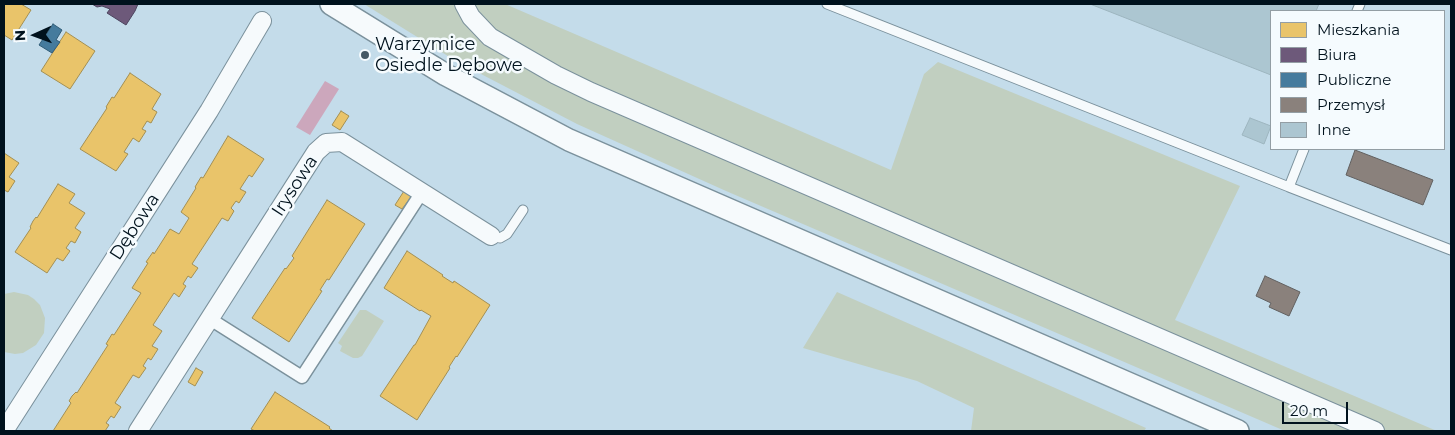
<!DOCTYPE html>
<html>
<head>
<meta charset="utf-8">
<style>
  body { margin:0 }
  #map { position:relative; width:1455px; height:435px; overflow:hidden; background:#c4dcea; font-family:Montserrat,sans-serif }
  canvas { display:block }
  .frame { position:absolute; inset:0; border:5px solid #00121d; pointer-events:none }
  .legend { position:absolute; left:1270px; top:10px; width:175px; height:140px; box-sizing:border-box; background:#f5fbfe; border:1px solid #939ea4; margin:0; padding:6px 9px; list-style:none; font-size:15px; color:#00121d }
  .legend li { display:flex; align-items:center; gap:10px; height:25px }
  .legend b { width:25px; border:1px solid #939ea4 }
  .north { position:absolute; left:10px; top:10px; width:50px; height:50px; -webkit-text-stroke:4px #f5fbfe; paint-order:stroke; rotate:268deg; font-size:14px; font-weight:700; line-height:20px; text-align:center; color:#00121d }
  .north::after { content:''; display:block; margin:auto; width:18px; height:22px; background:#00121d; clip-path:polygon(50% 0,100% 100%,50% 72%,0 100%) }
  .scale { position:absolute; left:1282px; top:402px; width:66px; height:22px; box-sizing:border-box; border:2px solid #00121d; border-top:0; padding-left:6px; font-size:15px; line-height:18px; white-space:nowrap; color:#00121d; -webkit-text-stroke:4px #f5fbfe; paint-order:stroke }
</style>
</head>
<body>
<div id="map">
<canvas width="1455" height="435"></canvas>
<div class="frame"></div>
<ul class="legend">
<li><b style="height:14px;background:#e9c46a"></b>Mieszkania</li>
<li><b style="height:14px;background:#6d597a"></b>Biura</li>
<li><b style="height:14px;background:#457b9d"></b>Publiczne</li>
<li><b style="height:14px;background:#8a817c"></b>Przemysł</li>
<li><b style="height:14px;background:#acc6d1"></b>Inne</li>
</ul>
<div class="north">N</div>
<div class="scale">20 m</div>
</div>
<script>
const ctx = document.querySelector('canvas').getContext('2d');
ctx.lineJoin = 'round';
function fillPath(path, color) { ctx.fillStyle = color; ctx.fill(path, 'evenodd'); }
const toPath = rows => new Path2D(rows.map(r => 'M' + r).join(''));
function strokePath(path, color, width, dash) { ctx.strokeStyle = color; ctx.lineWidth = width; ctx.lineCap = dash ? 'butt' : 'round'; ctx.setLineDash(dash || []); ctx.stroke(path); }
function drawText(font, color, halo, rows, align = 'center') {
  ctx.font = font + ' Montserrat,sans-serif'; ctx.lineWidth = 5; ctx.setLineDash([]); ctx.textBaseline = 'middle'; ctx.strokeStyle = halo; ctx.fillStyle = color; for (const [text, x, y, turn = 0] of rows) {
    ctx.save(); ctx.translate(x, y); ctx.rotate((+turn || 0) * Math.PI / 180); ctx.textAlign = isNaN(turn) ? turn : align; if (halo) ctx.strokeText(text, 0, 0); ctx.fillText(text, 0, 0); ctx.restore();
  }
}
fillPath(toPath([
  [364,4,505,4,891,170,924,74,938,62,1240,186,1175,320,1437,431,1285,431,726,191,577,124,456,61],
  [14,292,28,295,34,299,40,305,45,318,44,333,36,345,23,353,15,354,4,352,4,294],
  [837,292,1146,428,1144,431,971,431,974,408,917,381,803,348],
  [360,310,366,310,384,321,362,356,358,358,353,358,340,351,342,346,338,343]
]), '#c1cfc0');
fillPath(toPath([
  [325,81,339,89,310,135,296,127]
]), '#cca7bc');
const homes = toPath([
  [4,4,21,4,31,10,12,40,4,35,4,4],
  [66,32,95,51,70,89,41,71,66,32],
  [130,73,161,94,152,109,157,112,151,123,147,121,142,129,146,131,139,142,133,138,124,152,128,154,116,171,80,149,107,108,106,107,112,97,114,98,130,73],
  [341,111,349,116,340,130,332,125,341,111],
  [228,136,264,159,252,177,249,175,240,189,246,192,239,203,236,201,231,208,234,211,228,221,222,218,192,264,198,268,191,278,188,276,183,284,186,286,179,297,174,293,153,325,162,331,152,346,158,349,151,360,148,358,143,366,146,368,139,378,133,375,115,403,121,407,114,418,111,416,106,423,109,425,105,431,53,431,71,403,69,401,72,396,76,392,77,393,108,345,106,344,112,334,114,335,141,293,132,288,148,263,146,262,153,252,154,254,170,229,179,234,189,218,181,212,196,188,195,187,201,177,203,178,228,136],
  [4,153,19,163,9,177,15,181,8,192,4,190,4,191,4,153],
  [58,184,75,194,69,203,85,213,75,228,81,232,75,243,71,241,66,248,70,251,63,261,57,258,47,273,15,252,31,228,30,227,33,221,36,217,37,218,58,184],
  [404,191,412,196,402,209,395,205,404,191],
  [327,200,365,224,329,280,327,279,320,290,322,291,289,342,252,318,285,268,286,269,294,258,292,256,327,200],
  [407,251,443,275,442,276,453,283,454,281,490,305,457,357,456,356,449,367,450,368,417,420,380,396,414,345,415,345,431,316,421,310,420,311,384,288,407,251],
  [196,368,203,372,195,386,188,382,196,368],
  [275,392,330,427,329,428,333,431,255,431,251,429,275,392]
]);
fillPath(homes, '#e9c46a');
strokePath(homes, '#a38f53', 1);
const offices = toPath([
  [92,4,138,4,135,11,126,25,107,13,110,9,102,6,97,7,92,4]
]);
fillPath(offices, '#6d597a');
strokePath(offices, '#4c445e', 1);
const public = toPath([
  [53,24,62,30,56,40,60,42,52,53,39,45,53,24]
]);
fillPath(public, '#457b9d');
strokePath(public, '#305c77', 1);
const industry = toPath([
  [1355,150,1433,180,1423,205,1346,175,1355,150],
  [1265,276,1300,292,1289,316,1269,307,1271,303,1256,296,1265,276]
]);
fillPath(industry, '#8a817c');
strokePath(industry, '#616060', 1);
const building = toPath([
  [1090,4,1319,4,1316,11,1271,11,1271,75,1090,4],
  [1250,118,1271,126,1264,144,1242,135,1250,118]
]);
fillPath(building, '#acc6d1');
strokePath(building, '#9db5bf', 1);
const service = toPath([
  [827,4,1289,187,1304,149],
  [1357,11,1360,4],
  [1289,187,1451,250],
  [491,236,500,238,507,234,523,210]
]);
const pedestrian = toPath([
  [210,319,302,377,422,192]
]);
const minor = toPath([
  [464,4,471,17,490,37,556,75,591,92,1375,431],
  [4,431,209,111,262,21],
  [138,431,316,152,326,143,342,142,491,236]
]);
const tertiary = toPath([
  [331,4,446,75,569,140,1238,431]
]);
strokePath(service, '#7b919c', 11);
strokePath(pedestrian, '#7b919c', 15);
strokePath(minor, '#7b919c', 20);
strokePath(tertiary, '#7b919c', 24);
strokePath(service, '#f6fafc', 9);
strokePath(pedestrian, '#f6fafc', 12);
strokePath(minor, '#f6fafc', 18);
strokePath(tertiary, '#f6fafc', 21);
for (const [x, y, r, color] of [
  [365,55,5,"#455965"]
]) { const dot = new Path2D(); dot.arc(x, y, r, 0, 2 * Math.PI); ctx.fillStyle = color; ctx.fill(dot); strokePath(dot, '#f5fbfe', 2); }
drawText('18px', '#00121d', '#f5fbfe', [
  ["Warzymice",375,45],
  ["Osiedle Dębowe",375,66]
], 'left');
drawText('18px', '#00121d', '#f5fbfe', [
  ["Irysowa",295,186,-57],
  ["Dębowa",135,227,-57]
]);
</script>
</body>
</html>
